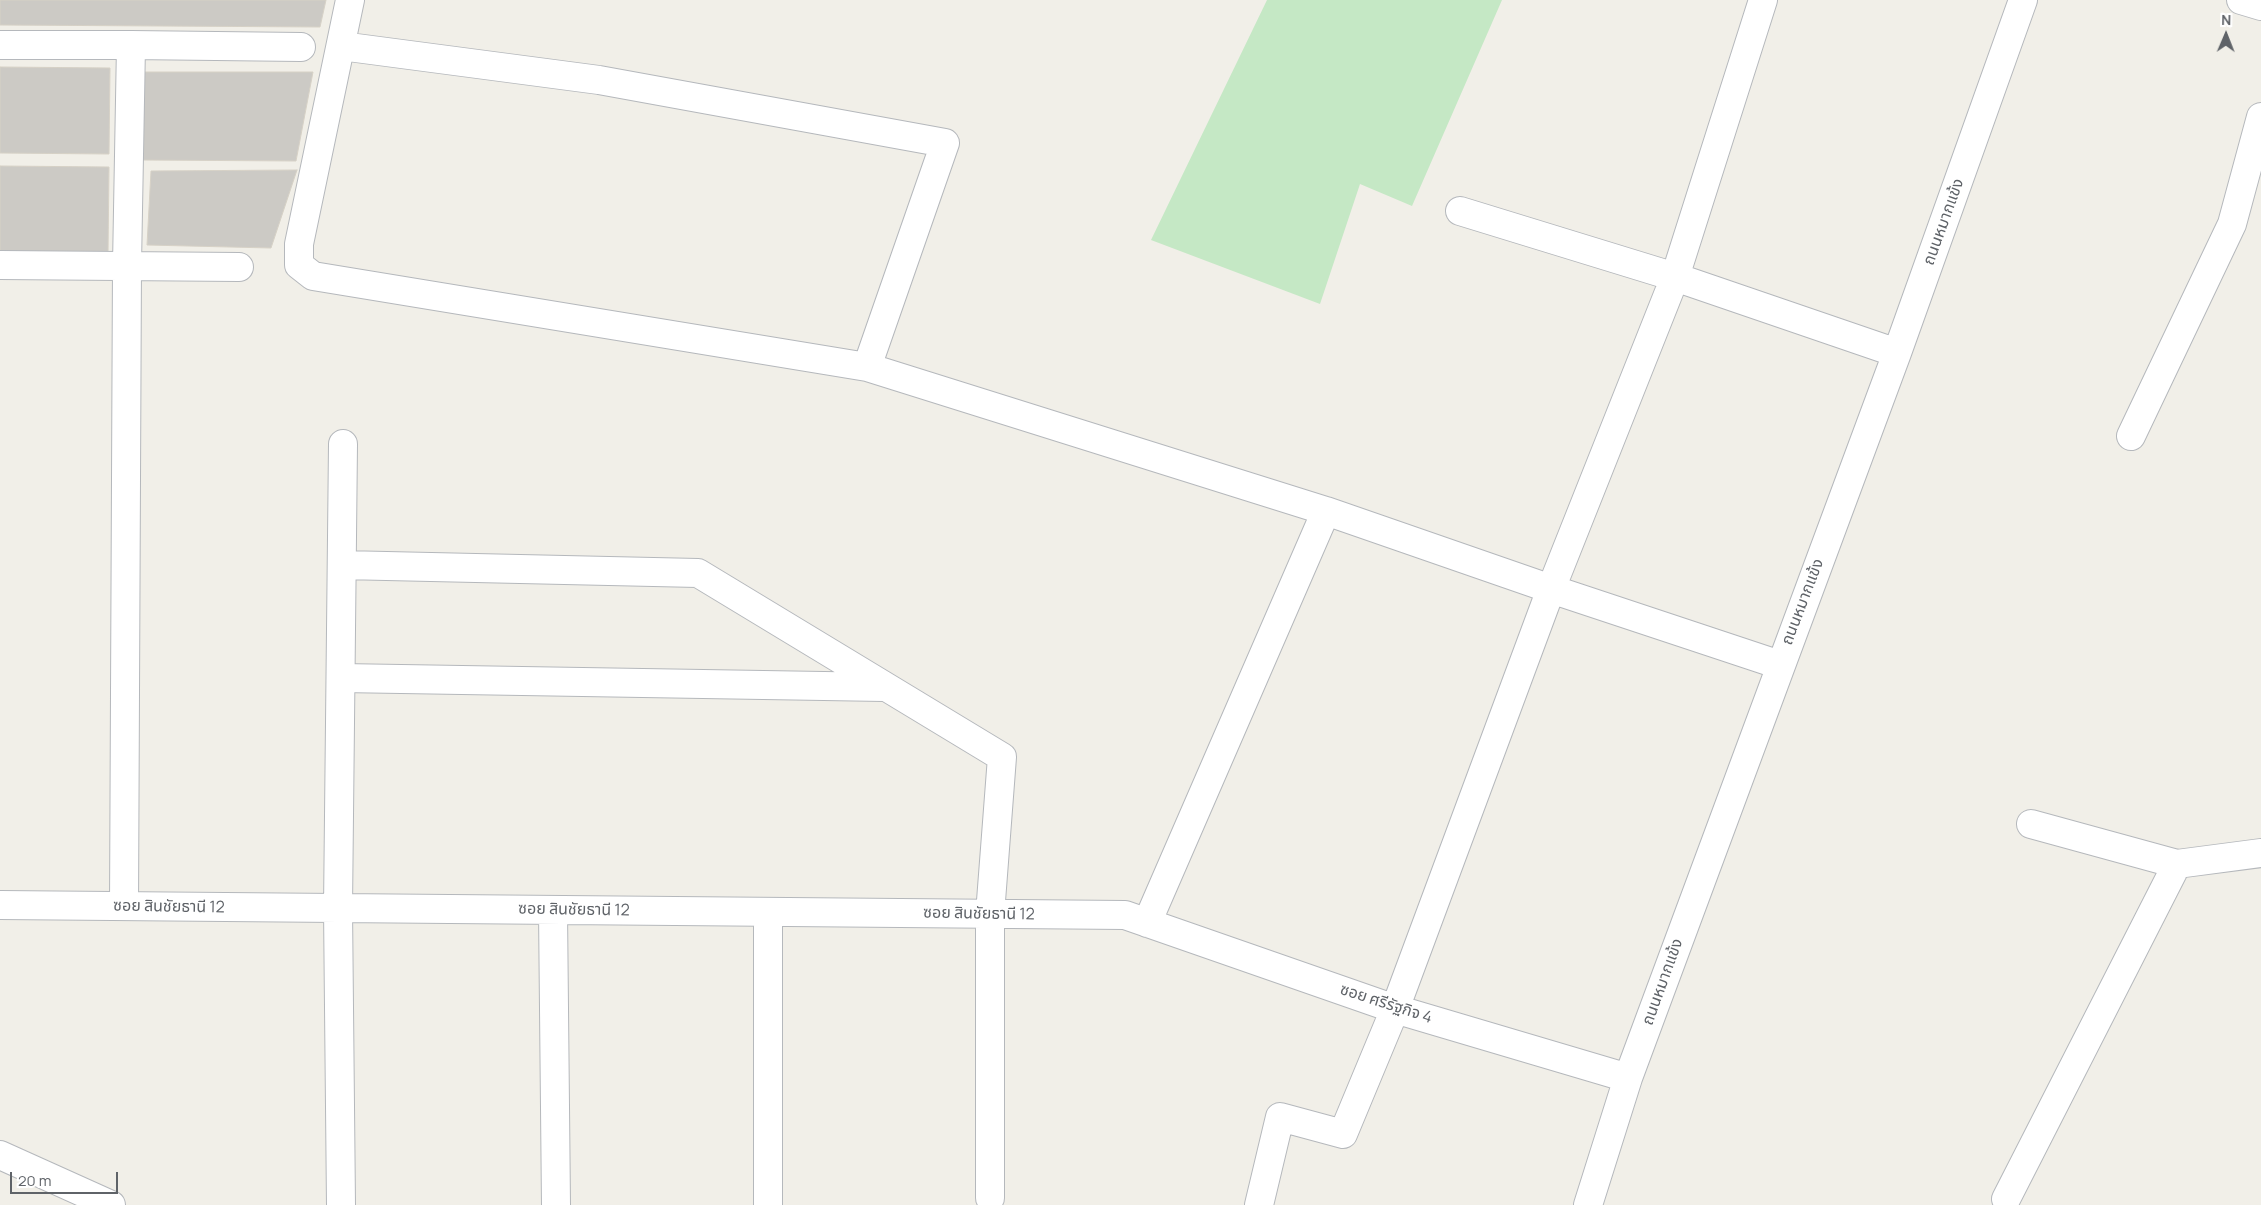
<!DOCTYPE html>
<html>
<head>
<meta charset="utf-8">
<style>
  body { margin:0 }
  #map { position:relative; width:2261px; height:1205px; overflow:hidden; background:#f1efe8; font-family:Manrope,sans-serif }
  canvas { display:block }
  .north { position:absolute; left:2201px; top:10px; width:50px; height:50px; -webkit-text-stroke:4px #fff; paint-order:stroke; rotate:1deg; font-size:14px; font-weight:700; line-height:20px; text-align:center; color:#5f6368 }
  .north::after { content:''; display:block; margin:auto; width:18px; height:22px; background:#5f6368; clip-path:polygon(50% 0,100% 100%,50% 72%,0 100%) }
  .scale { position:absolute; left:10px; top:1172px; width:108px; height:22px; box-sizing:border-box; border:2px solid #5f6368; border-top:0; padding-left:6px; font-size:15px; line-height:18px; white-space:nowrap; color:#5f6368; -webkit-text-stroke:4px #fff; paint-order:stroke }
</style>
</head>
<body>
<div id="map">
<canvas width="2261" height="1205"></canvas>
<div class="north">N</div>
<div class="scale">20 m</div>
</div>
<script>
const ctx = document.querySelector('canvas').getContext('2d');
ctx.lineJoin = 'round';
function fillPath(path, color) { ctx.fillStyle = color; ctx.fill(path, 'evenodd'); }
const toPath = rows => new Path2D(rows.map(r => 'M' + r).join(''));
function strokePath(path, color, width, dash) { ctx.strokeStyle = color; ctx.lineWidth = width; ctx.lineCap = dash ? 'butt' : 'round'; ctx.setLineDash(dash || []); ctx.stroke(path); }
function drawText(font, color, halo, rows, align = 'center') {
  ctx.font = font + ' Manrope,"Noto Sans Thai",sans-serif'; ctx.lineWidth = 5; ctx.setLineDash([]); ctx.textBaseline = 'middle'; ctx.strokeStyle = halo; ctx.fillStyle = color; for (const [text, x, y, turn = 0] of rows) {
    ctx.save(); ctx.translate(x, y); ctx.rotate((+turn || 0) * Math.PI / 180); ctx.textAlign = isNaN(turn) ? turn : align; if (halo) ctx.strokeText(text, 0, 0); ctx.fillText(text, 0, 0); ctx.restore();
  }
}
fillPath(toPath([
  [1267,0,1502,0,1412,206,1360,184,1320,304,1151,240]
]), '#c5e8c5');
const building = toPath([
  [0,0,326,0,320,27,0,25,0,0],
  [0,67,110,68,109,154,0,153,0,67],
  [144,72,313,72,296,161,142,160,144,72],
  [0,166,109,167,108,254,0,252,0,166],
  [297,170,271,248,147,245,151,171,297,170]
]);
fillPath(building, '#cccac5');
strokePath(building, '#d6d1c6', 1);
const street = toPath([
  [2241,0,2261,6],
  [0,45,131,45],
  [341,46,599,80,945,143,867,367,313,276,299,265,299,244,350,0],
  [1460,211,1675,277,1897,353],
  [0,265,239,267],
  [867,367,1326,511],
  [2131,436,2232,224,2261,117],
  [342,565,698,573,1002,757,990,914,990,1198],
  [341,678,884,687],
  [2031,824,2177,864,2261,853],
  [0,905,1125,915,1395,1009,1628,1078],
  [124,906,127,265,131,45,301,47],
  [553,910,556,1205],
  [768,912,768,1205],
  [1147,923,1326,511,1551,589,1780,665],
  [0,1155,111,1205],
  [2006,1199,2177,864],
  [341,1205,338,908,343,444],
  [1259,1205,1280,1117,1343,1134,1395,1009,1551,589,1675,277,1763,0],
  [1588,1205,1628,1078,1897,353,2023,0]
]);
strokePath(street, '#b5b8bc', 30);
strokePath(street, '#fff', 28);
drawText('16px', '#5f6368', '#fff', [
  ["ถนนหมากแข้ง",1944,222,-70],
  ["ถนนหมากแข้ง",1803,602,-69],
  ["ซอย สินชัยธานี 12",169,907,1],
  ["ซอย สินชัยธานี 12",574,910,1],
  ["ซอย สินชัยธานี 12",979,914,1],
  ["ถนนหมากแข้ง",1663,982,-70],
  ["ซอย ศรีรัฐกิจ 4",1386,1004,18]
]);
</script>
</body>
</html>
